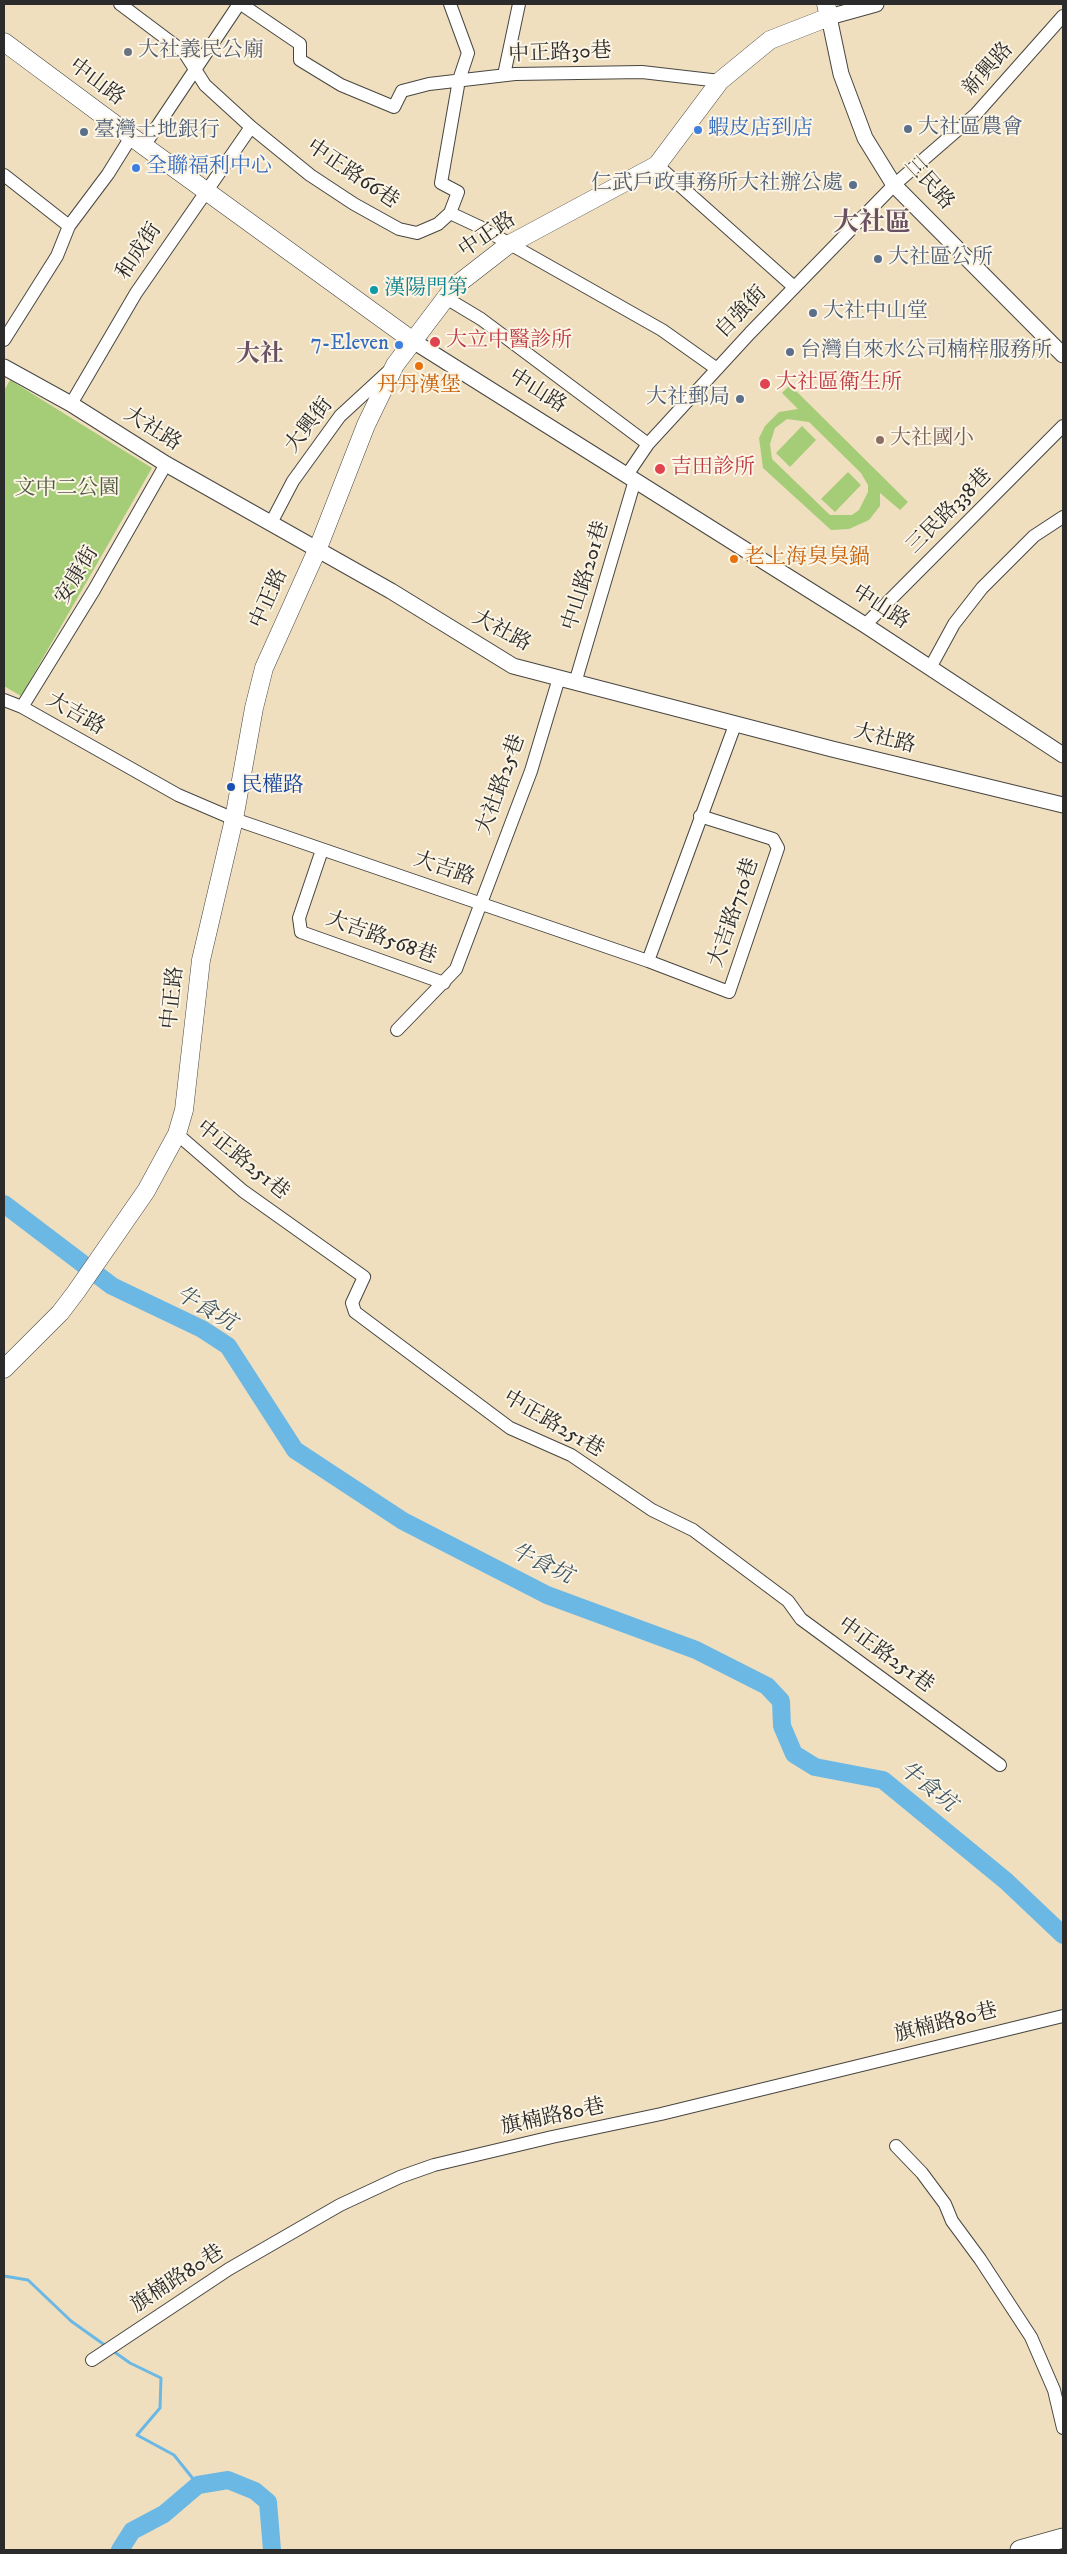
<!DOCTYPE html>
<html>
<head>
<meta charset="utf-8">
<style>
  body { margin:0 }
  #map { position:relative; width:1067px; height:2554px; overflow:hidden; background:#efdfbf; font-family:"IM FELL DW Pica",serif }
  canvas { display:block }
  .frame { position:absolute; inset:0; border:5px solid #2b2b2b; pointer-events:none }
</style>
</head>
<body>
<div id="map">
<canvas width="1067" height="2554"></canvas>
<div class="frame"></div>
</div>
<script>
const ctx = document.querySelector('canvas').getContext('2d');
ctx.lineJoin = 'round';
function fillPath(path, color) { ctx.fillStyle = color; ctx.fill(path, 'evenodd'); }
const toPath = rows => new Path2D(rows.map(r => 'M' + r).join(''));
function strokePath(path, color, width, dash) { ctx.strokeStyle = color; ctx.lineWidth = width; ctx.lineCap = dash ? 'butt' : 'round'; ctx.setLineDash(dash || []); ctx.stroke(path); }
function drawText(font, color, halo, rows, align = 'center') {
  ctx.font = font + ' "IM FELL DW Pica","Noto Serif TC",serif'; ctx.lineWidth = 4; ctx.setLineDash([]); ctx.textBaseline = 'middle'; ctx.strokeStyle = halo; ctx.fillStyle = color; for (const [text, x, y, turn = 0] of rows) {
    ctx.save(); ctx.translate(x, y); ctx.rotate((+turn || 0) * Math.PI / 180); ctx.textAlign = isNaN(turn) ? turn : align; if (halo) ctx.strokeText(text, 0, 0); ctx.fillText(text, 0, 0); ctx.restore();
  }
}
fillPath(toPath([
  [10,380,152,468,21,696,4,686,4,391],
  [790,385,908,502,900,510,880,493,880,506,869,520,849,529,831,530,763,468,759,438,765,426,779,412,798,409,782,393],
  [787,419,809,422,861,473,868,485,868,492,859,510,852,515,830,515,772,459,770,444,775,428],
  [802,426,816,440,790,467,776,453],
  [848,472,861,485,835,512,821,499]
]), '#a5cc76');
strokePath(toPath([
  [4,2276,28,2280,71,2321,106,2346],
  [113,2351,130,2363,161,2378,160,2408,137,2435,174,2455,198,2485]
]), '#6cb8e5', 3);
strokePath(toPath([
  [4,1204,112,1286,202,1329,228,1346,295,1450,403,1521,547,1595,696,1650,767,1686,781,1701,782,1726,794,1754,815,1767,883,1780,1006,1881,1063,1935],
  [120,2550,132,2531,164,2514,198,2485,228,2480,255,2491,268,2502,272,2550]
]), '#6cb8e5', 18);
const minor = toPath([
  [120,4,184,52,205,85,251,127,310,175,354,204,399,229,417,233,438,224,450,213,480,227,662,330,717,369],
  [241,4,300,44,300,60,341,85,394,107,402,91,429,84,515,74,642,72,720,81],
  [450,4,468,53,459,80,441,183,458,192,450,213],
  [504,75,519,4],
  [144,146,239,4],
  [657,165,794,287],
  [4,175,69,226],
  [446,298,481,319,648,444],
  [4,340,57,256,69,226,108,174,131,137],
  [71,404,136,293,251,127],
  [627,475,648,444,750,333,894,185,976,114,1063,16],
  [271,523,293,481,340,416,390,370],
  [865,625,1063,426],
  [930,668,954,624,982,588,1034,536,1063,517],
  [575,683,635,480],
  [4,700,22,707,178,795,234,819,648,961,735,725],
  [22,707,94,590,166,464],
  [322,850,299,918,301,932,444,983],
  [648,961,729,992,778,848,773,839,700,816],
  [397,1030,456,969,531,771,559,678],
  [177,1134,243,1191,364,1277,352,1303,355,1312,510,1428,571,1455,652,1510,693,1530,788,1601,801,1619,1000,1765],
  [896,2146,922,2173,945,2204,952,2221,980,2259,1031,2337,1054,2390,1063,2428],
  [92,2360,229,2269,340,2205,400,2177,434,2165,552,2137,661,2114,1063,2016]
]);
const tertiary = toPath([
  [876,4,829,17,841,74,865,138,894,185,1063,355],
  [413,341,865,625,1063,755],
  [4,367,71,404,166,464,391,591,513,666,832,749,1063,805]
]);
const secondary = toPath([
  [4,42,144,146,413,341],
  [4,1369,60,1313,76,1292,146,1191,177,1134,184,1110,201,960,234,819,254,708,264,668,318,548,366,425,395,365,454,287,508,245,657,165,720,81,770,40,829,17,826,4]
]);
const primary = toPath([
  [1020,2550,1063,2538]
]);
strokePath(minor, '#484641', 14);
strokePath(tertiary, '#484641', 17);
strokePath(secondary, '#484641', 19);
strokePath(primary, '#484641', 21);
strokePath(minor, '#fff', 12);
strokePath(tertiary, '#fff', 15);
strokePath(secondary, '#fff', 18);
strokePath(primary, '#fff', 19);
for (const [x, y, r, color] of [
  [128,52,5,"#6b7280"],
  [908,129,5,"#5c6f8a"],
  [698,130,5,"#3f7fe0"],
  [84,132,5,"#5c6f8a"],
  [136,168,5,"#3f7fe0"],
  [853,185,5,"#5c6f8a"],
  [878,259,5,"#5c6f8a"],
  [374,290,5,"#0f9aa8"],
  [813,313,5,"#5c6f8a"],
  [435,342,6,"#e0444e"],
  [399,345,5,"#3f7fe0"],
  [790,352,5,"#5c6f8a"],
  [419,366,5,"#e8710a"],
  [765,384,6,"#e0444e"],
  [740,399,5,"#5c6f8a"],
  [880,440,5,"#8d6e63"],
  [660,469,6,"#e0444e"],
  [734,559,5,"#e8710a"],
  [231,787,5,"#1a4fb4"]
]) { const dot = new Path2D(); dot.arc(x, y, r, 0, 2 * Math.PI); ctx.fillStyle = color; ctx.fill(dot); strokePath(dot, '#fcf5e5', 2); }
drawText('21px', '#5b616d', '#fcf5e5', [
  ["大社義民公廟",138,52]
], 'left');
drawText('21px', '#2b2b2b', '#fcf5e5', [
  ["中正路30巷",560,54,-2],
  ["新興路",989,70,-48],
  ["中山路",96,83,37],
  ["中正路66巷",352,175,34],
  ["三民路",928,184,48],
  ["中正路",488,236,-34],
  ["和成街",140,252,-56],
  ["自強街",742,313,-46],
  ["中山路",537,392,32],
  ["大興街",310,426,-52],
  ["大社路",152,430,32],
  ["三民路338巷",950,512,-45],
  ["安康街",78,576,-59],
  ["中山路201巷",587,576,-73],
  ["中正路",270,599,-66],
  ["中山路",880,608,33],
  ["大社路",501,632,28],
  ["大吉路",75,715,30],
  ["大社路",884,740,14],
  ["大社路25巷",502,785,-70],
  ["大吉路",444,870,19],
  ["大吉路710巷",735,913,-71],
  ["大吉路568巷",381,939,20],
  ["中正路",174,998,-84],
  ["中正路251巷",242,1161,39],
  ["中正路251巷",553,1425,30],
  ["中正路251巷",885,1656,36],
  ["旗楠路80巷",946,2024,-14],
  ["旗楠路80巷",553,2118,-12],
  ["旗楠路80巷",178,2280,-33]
]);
drawText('21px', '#4e5e75', '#fcf5e5', [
  ["大社區農會",918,129],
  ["臺灣土地銀行",94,132],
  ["仁武戶政事務所大社辦公處",843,185,"right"],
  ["大社區公所",888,259],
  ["大社中山堂",823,313],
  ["台灣自來水公司楠梓服務所",800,352],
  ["大社郵局",730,399,"right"]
], 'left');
drawText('21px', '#366cbe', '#fcf5e5', [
  ["蝦皮店到店",708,130],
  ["全聯福利中心",146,168],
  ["7-Eleven",389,345,"right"]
], 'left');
drawText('21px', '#0d838f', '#fcf5e5', [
  ["漢陽門第",384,290]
], 'left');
drawText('21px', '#be3a42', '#fcf5e5', [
  ["大立中醫診所",446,342],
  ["大社區衛生所",776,384],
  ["吉田診所",671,469]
], 'left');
drawText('21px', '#c56008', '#fcf5e5', [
  ["丹丹漢堡",419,387],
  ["老上海臭臭鍋",744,559,"left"]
]);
drawText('21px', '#785e54', '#fcf5e5', [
  ["大社國小",890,440]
], 'left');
drawText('21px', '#505b42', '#fcf5e5', [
  ["文中二公園",67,490]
]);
drawText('21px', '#164399', '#fcf5e5', [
  ["民權路",241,787]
], 'left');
drawText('italic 22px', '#3e5563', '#fcf5e5', [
  ["牛食坑",205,1310,30],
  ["牛食坑",541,1565,25],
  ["牛食坑",927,1788,38]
]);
drawText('bold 24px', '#695163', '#fcf5e5', [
  ["大社",260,356]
]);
drawText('bold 26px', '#695163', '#fcf5e5', [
  ["大社區",872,225]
]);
</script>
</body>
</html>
